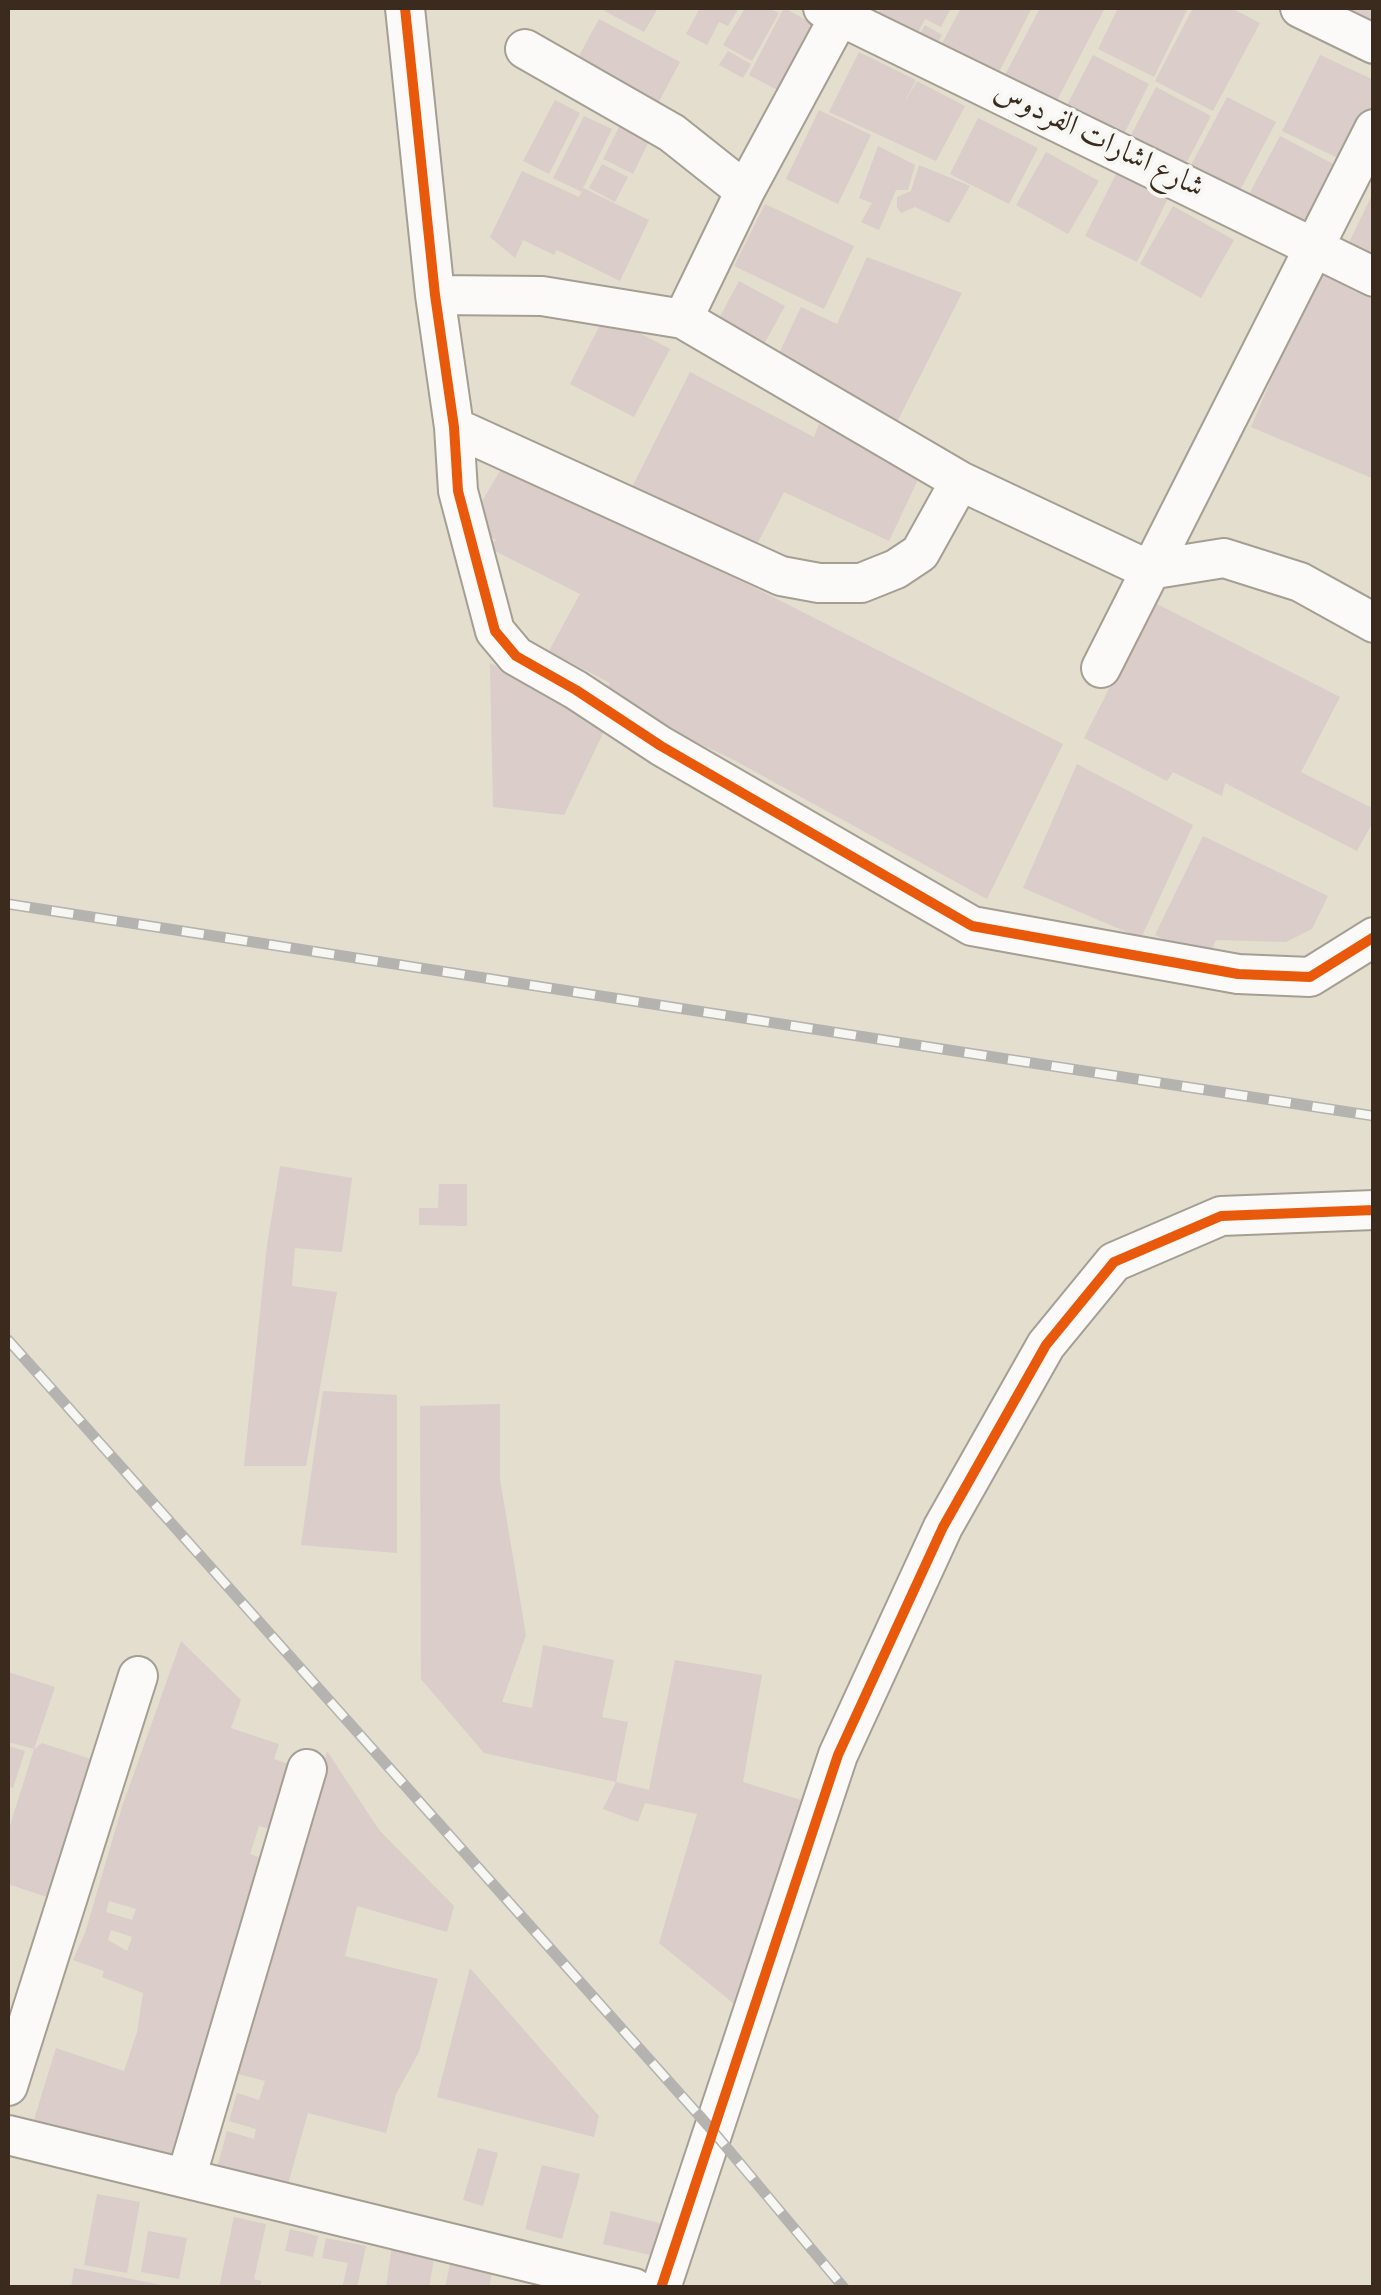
<!DOCTYPE html>
<html>
<head>
<meta charset="utf-8">
<style>
  body { margin:0 }
  #map { position:relative; width:1381px; height:2295px; overflow:hidden; background:#e4dece; font-family:Vollkorn,serif }
  canvas { display:block }
  .frame { position:absolute; inset:0; border:10px solid #3b2a1e; pointer-events:none }
</style>
</head>
<body>
<div id="map">
<canvas width="1381" height="2295"></canvas>
<div class="frame"></div>
</div>
<script>
const ctx = document.querySelector('canvas').getContext('2d');
ctx.lineJoin = 'round';
function fillPath(path, color) { ctx.fillStyle = color; ctx.fill(path, 'evenodd'); }
const toPath = rows => new Path2D(rows.map(r => 'M' + r).join(''));
function strokePath(path, color, width, dash) { ctx.strokeStyle = color; ctx.lineWidth = width; ctx.lineCap = dash ? 'butt' : 'round'; ctx.setLineDash(dash || []); ctx.stroke(path); }
function drawText(font, color, halo, rows, align = 'center') {
  ctx.font = font + ' Vollkorn,Amiri,serif'; ctx.lineWidth = 8; ctx.setLineDash([]); ctx.textBaseline = 'middle'; ctx.strokeStyle = halo; ctx.fillStyle = color; for (const [text, x, y, turn = 0] of rows) {
    ctx.save(); ctx.translate(x, y); ctx.rotate((+turn || 0) * Math.PI / 180); ctx.textAlign = isNaN(turn) ? turn : align; if (halo) ctx.strokeText(text, 0, 0); ctx.fillText(text, 0, 0); ctx.restore();
  }
}
fillPath(toPath([
  [599,8,658,8,644,32],
  [700,8,739,8,728,26,719,22,707,45,686,34],
  [745,8,768,8,779,13,752,61,723,45],
  [784,8,825,30,783,93,749,75],
  [881,8,951,8,941,27,925,19,916,36,877,15],
  [961,8,1032,8,998,74,941,45],
  [1040,8,1105,8,1055,104,1004,77],
  [1118,8,1188,8,1154,77,1098,49],
  [1193,8,1231,8,1260,23,1213,111,1155,81],
  [1347,8,1374,8,1374,36,1341,20],
  [599,19,680,62,648,122,567,78],
  [925,25,942,35,934,49,917,39],
  [728,51,751,64,743,78,719,65],
  [859,52,916,80,902,107,917,81,965,106,936,161,829,112],
  [1093,55,1149,84,1122,138,1065,109],
  [1320,55,1374,80,1374,101,1344,161,1282,131],
  [1156,87,1211,116,1182,171,1127,143],
  [1227,97,1276,122,1238,194,1189,169],
  [555,100,580,113,549,174,523,161],
  [819,110,871,135,838,204,786,179],
  [584,116,612,129,583,188,649,220,620,281,557,250,554,255,523,240,515,258,490,237,522,171,579,197,582,192,553,178],
  [978,118,1038,148,1009,204,950,174],
  [620,125,650,139,633,174,603,159],
  [1280,136,1343,169,1310,231,1247,198],
  [878,146,915,165,908,190,896,190,879,230,861,222,872,203,859,198],
  [1046,152,1099,181,1068,234,1016,205],
  [602,164,628,177,615,202,589,188],
  [919,165,970,186,949,223,915,207,901,213,897,207,897,197,911,191],
  [1117,172,1168,198,1137,262,1085,236],
  [1374,191,1374,270,1343,255],
  [765,204,854,246,824,309,734,266],
  [1173,206,1234,240,1201,298,1140,264],
  [867,257,962,293,895,426,775,362,801,307,837,324],
  [1321,262,1374,284,1374,479,1251,427],
  [739,281,785,306,763,346,717,322],
  [605,315,670,349,634,417,570,384],
  [690,372,814,437,819,424,921,473,889,541,784,492,742,573,620,511],
  [500,471,532,475,1063,744,987,899,732,759,603,698,610,683,549,651,580,594,487,547,496,540,469,523],
  [1153,602,1340,697,1301,772,1374,809,1374,820,1357,851,1225,783,1222,796,1173,772,1167,781,1084,738],
  [490,663,607,725,564,815,493,807],
  [1077,764,1193,825,1141,938,1023,888],
  [1203,836,1328,896,1312,929,1286,942,1216,940,1207,959,1155,935],
  [280,1166,352,1178,342,1252,295,1248,292,1286,337,1292,306,1466,244,1466,267,1245],
  [439,1184,467,1184,467,1226,419,1225,419,1208,438,1208],
  [323,1391,397,1395,397,1553,301,1545],
  [500,1404,500,1479,526,1635,502,1702,532,1708,543,1645,614,1660,602,1717,628,1722,616,1782,649,1790,675,1660,762,1675,743,1782,801,1800,738,2007,659,1943,697,1814,645,1803,638,1822,603,1809,616,1782,484,1753,421,1679,420,1406],
  [181,1641,241,1700,231,1728,279,1744,274,1759,298,1767,277,1831,259,1826,250,1854,268,1860,169,2175,29,2136,56,2048,124,2071,137,2032,143,1993,102,1977,104,1971,73,1960,85,1933,122,1807],
  [109,1901,136,1909,132,1920,106,1912],
  [111,1930,132,1937,127,1951,108,1940],
  [8,1672,55,1687,34,1749,8,1742],
  [42,1743,103,1763,59,1901,8,1884,8,1832,34,1749],
  [8,1746,25,1751,13,1788,8,1786],
  [327,1751,379,1830,454,1906,447,1932,357,1906,345,1956,438,1979,419,2052,396,2094,386,2133,308,2113,286,2191,216,2171,227,2131,254,2139,256,2129,229,2121,237,2093,259,2100,265,2081,238,2074],
  [470,1968,599,2116,594,2137,437,2097],
  [478,2148,498,2153,483,2206,463,2200],
  [542,2165,580,2174,562,2239,525,2229],
  [97,2194,140,2202,127,2273,84,2265],
  [611,2211,667,2225,659,2257,603,2244],
  [234,2217,266,2224,254,2279,261,2281,260,2288,219,2288],
  [290,2229,318,2236,313,2257,285,2251],
  [148,2231,187,2238,179,2279,141,2272],
  [326,2238,366,2246,357,2288,342,2288,348,2263,322,2258],
  [392,2245,435,2252,429,2288,386,2288],
  [451,2259,493,2267,489,2288,445,2288],
  [74,2268,167,2286,167,2288,71,2288]
]), '#dacdca');
const street = toPath([
  [405,8,435,295,454,427,458,491,495,631,516,656,576,690,661,746,972,926,1238,974,1310,977,1374,937],
  [823,8,1374,277],
  [1300,8,1374,44],
  [525,49,672,133,745,191],
  [435,295,542,296,683,319,960,481,1149,570,1224,558,1300,582,1374,623],
  [683,319,745,191,844,8],
  [454,427,781,576,819,583,861,583,896,569,920,553,960,481],
  [1101,668,1374,129],
  [8,2086,138,1676],
  [8,2135,634,2288],
  [186,2178,307,1769],
  [661,2288,838,1755,943,1527,1046,1345,1114,1262,1221,1216,1374,1210]
]);
strokePath(street, '#a49e93', 42);
strokePath(street, '#fbfaf8', 38);
const rail = toPath([
  [8,904,1374,1116],
  [8,1340,712,2130,844,2288]
]);
strokePath(rail, '#b5b3af', 11);
strokePath(rail, '#f6f6f2', 8, [22]);
strokePath(toPath([
  [405,8,435,295,454,427,458,491,495,631,516,656,576,690,661,746,972,926,1238,974,1310,977,1374,937],
  [661,2288,838,1755,943,1527,1046,1345,1114,1262,1221,1216,1374,1210]
]), '#e8590c', 10);
drawText('30px', '#3b2a1e', '#f6f6f2', [
  ["شارع اشارات الفردوس",1098,142,26]
]);
</script>
</body>
</html>
